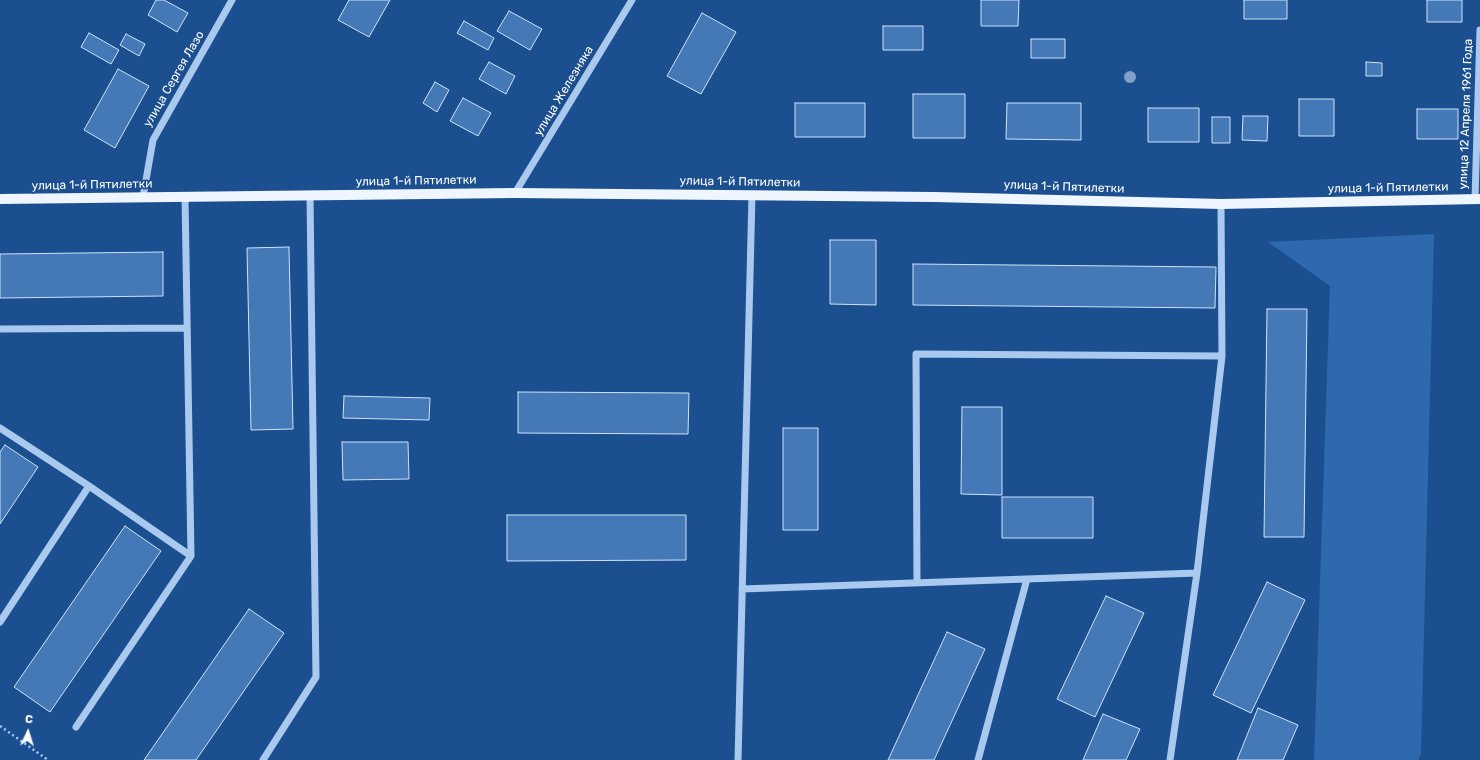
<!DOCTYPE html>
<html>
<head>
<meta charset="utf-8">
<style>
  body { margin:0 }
  #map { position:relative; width:1480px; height:760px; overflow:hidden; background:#1b4f8f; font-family:Rubik,sans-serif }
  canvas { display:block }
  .north { position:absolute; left:8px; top:712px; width:40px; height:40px; -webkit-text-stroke:3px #1b4f8f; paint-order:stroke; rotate:4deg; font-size:11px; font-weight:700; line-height:16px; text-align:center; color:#fff }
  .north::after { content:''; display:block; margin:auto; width:14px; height:18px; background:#fff; clip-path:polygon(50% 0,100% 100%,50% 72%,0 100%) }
</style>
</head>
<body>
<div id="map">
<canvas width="1480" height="760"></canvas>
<div class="north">С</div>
</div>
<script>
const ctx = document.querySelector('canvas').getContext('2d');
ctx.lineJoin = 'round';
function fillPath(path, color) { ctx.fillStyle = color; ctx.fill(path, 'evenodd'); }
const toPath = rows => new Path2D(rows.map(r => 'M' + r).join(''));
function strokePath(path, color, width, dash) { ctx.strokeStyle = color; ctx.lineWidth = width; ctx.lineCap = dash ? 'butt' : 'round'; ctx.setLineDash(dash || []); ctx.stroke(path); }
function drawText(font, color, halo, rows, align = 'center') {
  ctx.font = font + ' Rubik,sans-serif'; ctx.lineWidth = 3.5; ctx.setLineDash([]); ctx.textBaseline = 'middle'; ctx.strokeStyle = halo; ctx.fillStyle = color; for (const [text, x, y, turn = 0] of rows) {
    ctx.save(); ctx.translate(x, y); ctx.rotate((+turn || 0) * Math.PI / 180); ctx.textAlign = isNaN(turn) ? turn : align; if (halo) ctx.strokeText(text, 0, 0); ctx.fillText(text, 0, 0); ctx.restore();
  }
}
fillPath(toPath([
  [1434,234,1421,754,1418,760,1314,760,1330,286,1268,242]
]), '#2e69ad');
const building = toPath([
  [156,0,164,0,188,13,177,32,148,15,156,0],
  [349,0,390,0,369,37,338,20,349,0],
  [981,0,1019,0,1018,26,981,26,981,0],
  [1244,0,1287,0,1287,19,1244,19,1244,0],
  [1427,0,1462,0,1462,22,1427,22,1427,0],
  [509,11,542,29,530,50,497,31,509,11],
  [702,13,736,32,701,94,667,76,702,13],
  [464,21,494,38,488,50,457,33,464,21],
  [883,26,923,26,923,50,883,50,883,26],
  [89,33,119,50,111,64,81,47,89,33],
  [126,34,145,44,139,56,120,45,126,34],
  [1031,39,1065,39,1065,58,1031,58,1031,39],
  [489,62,515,76,506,94,479,79,489,62],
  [1366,62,1382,63,1382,76,1366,76,1366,62],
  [118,69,149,86,115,148,84,130,118,69],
  [435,82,449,90,437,112,423,103,435,82],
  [913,94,965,94,965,138,913,138,913,94],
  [463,98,491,113,478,136,450,121,463,98],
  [1299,99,1334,99,1334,136,1299,136,1299,99],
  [795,103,865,103,865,137,795,137,795,103],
  [1007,103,1081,103,1081,140,1006,139,1007,103],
  [1148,108,1199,108,1199,142,1148,142,1148,108],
  [1417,109,1458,109,1458,139,1417,139,1417,109],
  [1243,116,1268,116,1267,141,1242,140,1243,116],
  [1212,117,1230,117,1230,143,1212,143,1212,117],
  [830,240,876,240,876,305,830,304,830,240],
  [289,247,293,429,251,430,247,248,289,247],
  [163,252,163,296,0,298,0,254,163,252],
  [913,264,1216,267,1215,308,913,305,913,264],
  [1267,309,1307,309,1304,537,1264,537,1267,309],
  [518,392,689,393,688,434,518,433,518,392],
  [344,396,430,398,429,420,343,418,344,396],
  [962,407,1002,407,1002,495,961,494,962,407],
  [783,428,818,428,818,530,783,530,783,428],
  [342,442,408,442,409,479,343,480,342,442],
  [5,445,38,467,0,524,0,452,5,445],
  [1002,497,1093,497,1093,538,1002,538,1002,497],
  [507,515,686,515,686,560,507,561,507,515],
  [125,526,161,551,50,712,14,687,125,526],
  [1267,582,1305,600,1251,713,1213,695,1267,582],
  [1106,596,1144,613,1095,717,1057,699,1106,596],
  [249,609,284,633,196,760,144,760,249,609],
  [947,632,985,649,934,760,888,760,947,632],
  [1258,708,1298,725,1283,760,1237,760,1258,708],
  [1103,714,1140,729,1126,760,1083,760,1103,714]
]);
fillPath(building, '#4478b7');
strokePath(building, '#cfe3fa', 1);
strokePath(toPath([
  [0,726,48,760]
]), '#a9c9ee', 2.5, [2, 3]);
strokePath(toPath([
  [515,193,632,0],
  [143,197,153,140,232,0],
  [1475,199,1480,30],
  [0,329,187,328],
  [0,428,89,486,0,622],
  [89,486,191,556],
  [917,583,916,354,1222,356],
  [742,589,1197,573],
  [76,727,191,556,185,197],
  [263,760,316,677,310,195],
  [738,760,752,195],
  [978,760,1027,579],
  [1170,760,1197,573,1222,356,1221,204]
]), '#a9c9ee', 7);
strokePath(toPath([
  [0,199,515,193,934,197,1221,204,1480,199]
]), '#f0f6ff', 10);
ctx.fillStyle = '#7ea0ca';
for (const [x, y] of [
  [1130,77]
]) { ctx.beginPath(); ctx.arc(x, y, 6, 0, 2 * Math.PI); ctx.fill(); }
drawText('12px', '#fff', '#1b4f8f', [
  ["улица Сергея Лазо",174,79,-60],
  ["улица Железняка",564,91,-59],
  ["улица 12 Апреля 1961 Года",1466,114,-88],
  ["улица 1-й Пятилетки",416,181,-1],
  ["улица 1-й Пятилетки",740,182,1],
  ["улица 1-й Пятилетки",92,185,-1],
  ["улица 1-й Пятилетки",1064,187,2],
  ["улица 1-й Пятилетки",1388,188,-1]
]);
</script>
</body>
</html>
